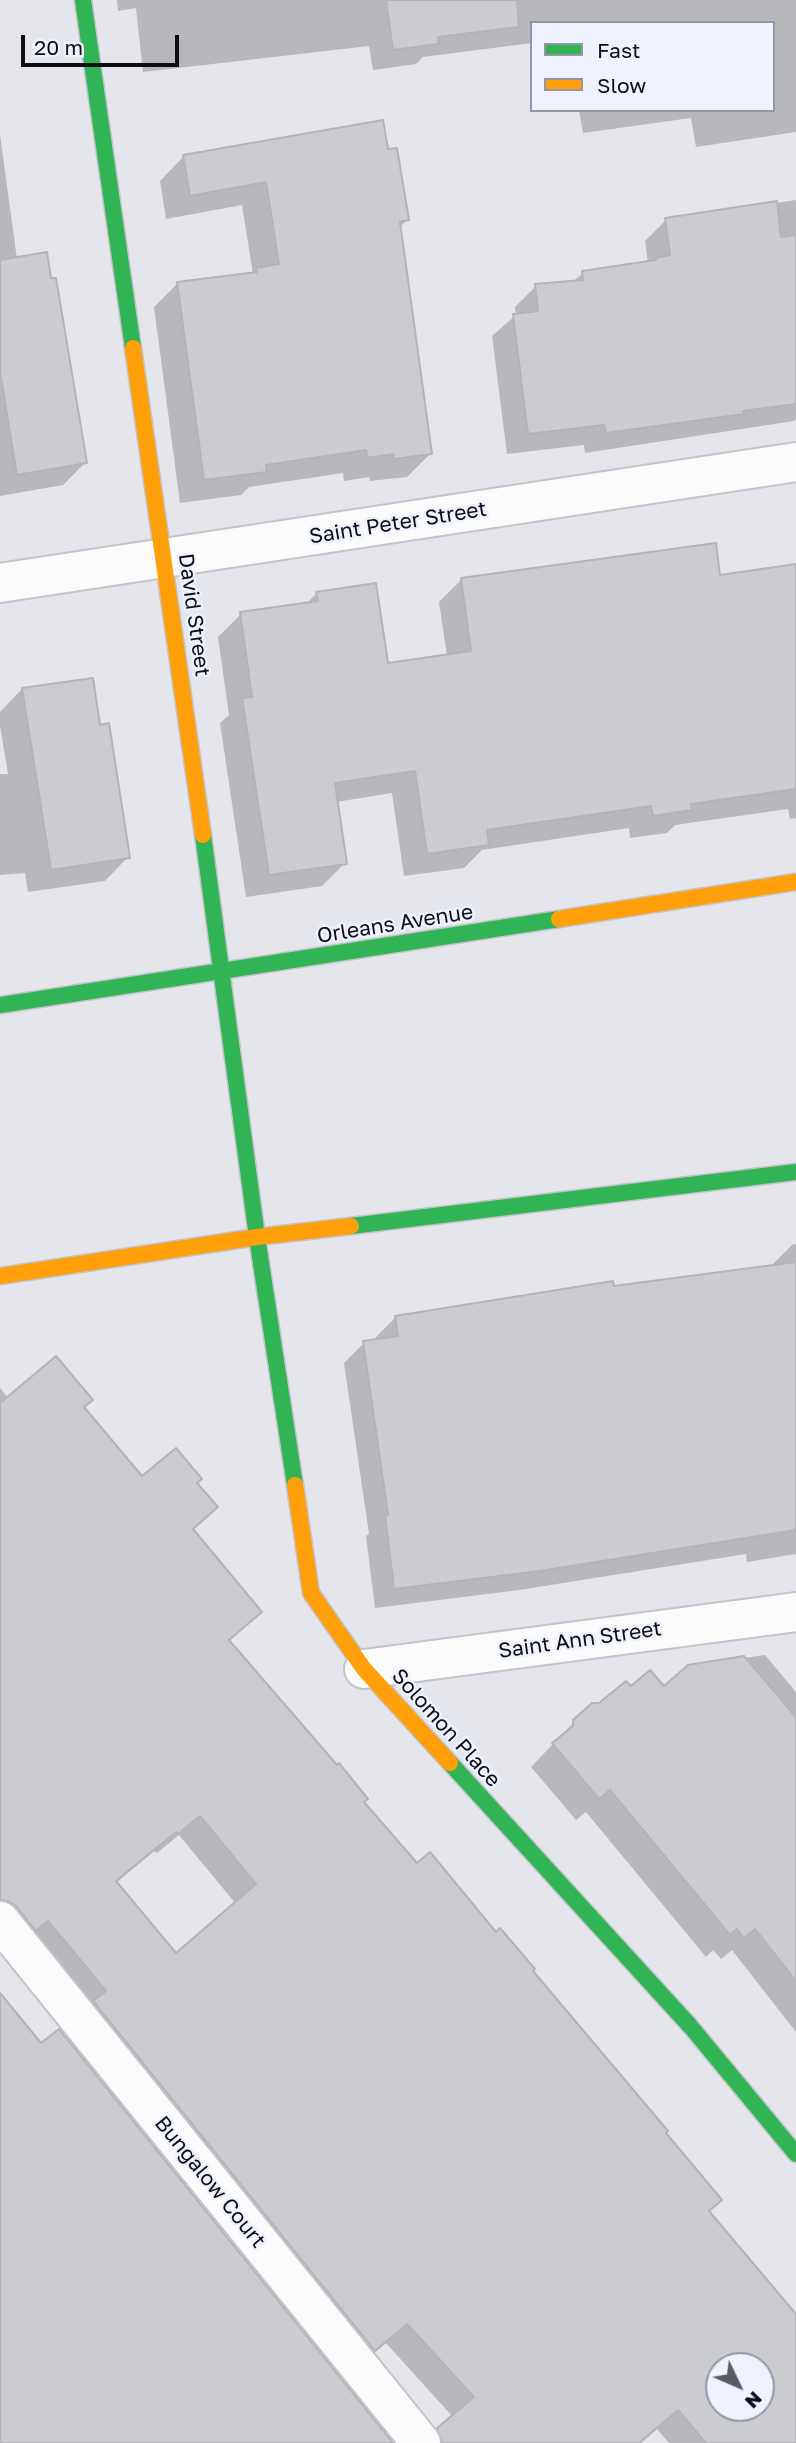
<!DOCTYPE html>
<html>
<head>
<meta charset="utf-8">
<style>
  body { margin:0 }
  #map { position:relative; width:796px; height:2443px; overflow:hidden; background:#e4e6ec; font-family:"Golos Text",sans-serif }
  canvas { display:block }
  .legend { position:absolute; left:530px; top:21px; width:245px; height:91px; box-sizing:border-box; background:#eef1fe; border:2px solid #9496a0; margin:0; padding:9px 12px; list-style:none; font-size:21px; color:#0d0e12 }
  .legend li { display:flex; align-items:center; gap:14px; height:35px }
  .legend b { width:35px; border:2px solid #9496a0 }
  .north { position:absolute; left:705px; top:2352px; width:70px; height:70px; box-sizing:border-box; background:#eef1fe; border:2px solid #9496a0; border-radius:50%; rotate:134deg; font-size:19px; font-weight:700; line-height:28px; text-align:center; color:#0d0e12 }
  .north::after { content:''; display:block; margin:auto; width:24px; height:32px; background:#585a5e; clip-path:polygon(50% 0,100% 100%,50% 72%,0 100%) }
  .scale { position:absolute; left:21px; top:35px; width:158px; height:32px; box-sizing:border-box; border:4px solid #0d0e12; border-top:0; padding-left:9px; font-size:21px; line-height:24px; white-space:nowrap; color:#0d0e12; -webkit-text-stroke:5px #eef1fe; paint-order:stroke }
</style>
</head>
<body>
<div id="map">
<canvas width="796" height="2443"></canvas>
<ul class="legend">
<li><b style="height:9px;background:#30b455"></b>Fast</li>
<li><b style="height:9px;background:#ff9f0a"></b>Slow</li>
</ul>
<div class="north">N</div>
<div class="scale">20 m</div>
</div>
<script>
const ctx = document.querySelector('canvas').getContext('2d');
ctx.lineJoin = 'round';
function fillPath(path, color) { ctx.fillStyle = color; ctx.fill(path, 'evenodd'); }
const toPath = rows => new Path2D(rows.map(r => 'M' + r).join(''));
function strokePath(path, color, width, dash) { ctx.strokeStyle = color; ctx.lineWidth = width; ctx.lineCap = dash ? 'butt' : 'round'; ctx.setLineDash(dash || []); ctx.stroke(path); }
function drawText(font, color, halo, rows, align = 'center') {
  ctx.font = font + ' "Golos Text",sans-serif'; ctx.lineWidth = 5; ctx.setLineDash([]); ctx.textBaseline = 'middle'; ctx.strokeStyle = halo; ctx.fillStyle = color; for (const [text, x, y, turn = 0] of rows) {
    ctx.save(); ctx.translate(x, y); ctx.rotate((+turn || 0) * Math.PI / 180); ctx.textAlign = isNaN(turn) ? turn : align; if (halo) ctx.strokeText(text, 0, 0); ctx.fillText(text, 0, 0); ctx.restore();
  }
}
fillPath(toPath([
  [117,0,796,0,796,132,696,147,691,118,583,133,579,110,773,110,773,23,532,23,532,43,423,57,416,64,373,70,369,46,143,72,136,8,118,11],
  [0,135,17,259,85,463,63,485,0,496],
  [387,151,407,220,399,228,431,453,407,477,370,481,369,477,344,481,343,473,249,487,241,495,180,503,154,307,178,283,253,274,242,205,166,219,160,181,183,157],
  [796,200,796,419,794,421,585,453,584,445,507,454,492,336,516,315,515,307,536,286,573,282,583,273,648,263,645,241,666,220],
  [796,566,796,818,790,819,788,809,675,825,667,833,630,838,629,828,482,850,464,868,404,876,392,793,336,802,345,863,322,886,246,897,220,723,229,715,218,637,241,614,306,604,317,593,386,665,447,656,439,602,462,579,718,577],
  [91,680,98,727,128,857,105,881,28,892,25,873,0,875,0,774,8,774,0,726,0,712,21,690],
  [796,1244,796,1554,747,1562,746,1554,519,1590,375,1608,366,1536,369,1534,344,1363,364,1343,377,1341,376,1337,396,1317,773,1267,772,1265,792,1245],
  [0,1388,8,1398,83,1408,142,1478,195,1483,216,1507,192,1531,260,1612,228,1642,417,1866,496,1934,531,1971,664,2133,708,2212,796,2316,796,2435,786,2443,669,2443,657,2429,641,2443,425,2443,453,2417,386,2343,354,2370,0,1932],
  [179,1835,236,1904,176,1955,116,1883,154,1851,157,1853],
  [719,2366,761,2366,761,2408,719,2408],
  [765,1655,796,1692,796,2032,732,1950,721,1959,713,1950,706,1957,586,1812,576,1820,531,1767,575,1721,630,1688,664,1689,688,1666]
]), '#0003');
const building = toPath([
  [386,0,517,0,519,27,438,37,438,44,393,50,386,0],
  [383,120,388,149,397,148,409,220,400,222,432,454,394,459,393,454,368,458,366,450,266,465,267,472,204,480,177,282,257,272,256,268,279,264,266,182,190,196,183,155,383,120],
  [777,201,781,237,796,235,796,404,743,411,744,414,606,433,604,425,528,434,513,314,538,311,535,284,583,280,582,271,656,260,656,258,670,255,665,218,777,201],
  [47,252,51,278,56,278,87,463,17,475,0,372,0,260,47,252],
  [716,543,720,575,796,564,796,789,691,804,692,810,653,816,651,806,487,830,489,845,427,854,415,771,335,783,347,864,269,875,242,698,252,697,240,612,318,601,316,592,376,583,388,663,471,651,461,578,716,543],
  [93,678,100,725,109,723,130,858,51,870,22,688,93,678],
  [796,1262,796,1530,540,1571,394,1589,385,1515,388,1515,363,1341,398,1336,395,1316,613,1281,614,1286,796,1262],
  [56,1356,93,1400,84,1407,142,1476,176,1448,202,1479,197,1483,218,1507,193,1529,262,1612,229,1640,337,1765,339,1763,368,1799,364,1802,417,1863,430,1852,496,1932,500,1928,535,1969,533,1971,668,2131,666,2133,722,2200,709,2211,796,2314,796,2443,706,2443,678,2410,639,2443,442,2443,437,2428,474,2397,407,2324,375,2351,93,2001,106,1991,48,1921,36,1931,17,1907,8,1901,0,1900,0,1403,56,1356],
  [200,1816,256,1884,176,1953,116,1881,176,1832,178,1834,200,1816],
  [719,2366,761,2366,761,2408,719,2408,719,2366],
  [744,1656,796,1717,796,1981,755,1929,744,1938,737,1929,730,1935,610,1790,599,1799,552,1743,573,1726,573,1720,592,1703,599,1703,626,1681,631,1686,650,1670,664,1686,688,1665,744,1656],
  [0,1993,41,2043,59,2029,393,2443,0,2443,0,1993]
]);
fillPath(building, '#caccd0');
strokePath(building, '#b3b4b9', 2);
const street = toPath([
  [0,583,796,462],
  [364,1669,796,1612],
  [0,1921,421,2443]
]);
const fast = toPath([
  [83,0,133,348],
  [203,835,257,1237,295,1485],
  [0,1005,559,919],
  [351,1226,796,1172],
  [450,1763,691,2027,796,2154]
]);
const slow = toPath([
  [133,348,203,835],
  [559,919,796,882],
  [0,1276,257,1237,351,1226],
  [295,1485,311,1593,364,1669,450,1763]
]);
strokePath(street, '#c3c4c9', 42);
strokePath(fast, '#c3c4c9', 19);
strokePath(slow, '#c3c4c9', 19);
strokePath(street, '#fbfbfc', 38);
strokePath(fast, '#30b455', 16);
strokePath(slow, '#ff9f0a', 16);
drawText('21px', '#0d0e12', '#eef1fe', [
  ["Saint Peter Street",398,523,-9],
  ["David Street",194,615,82],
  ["Orleans Avenue",395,924,-9],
  ["Saint Ann Street",580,1640,-8],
  ["Solomon Place",446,1728,48],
  ["Bungalow Court",210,2182,51]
]);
</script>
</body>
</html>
